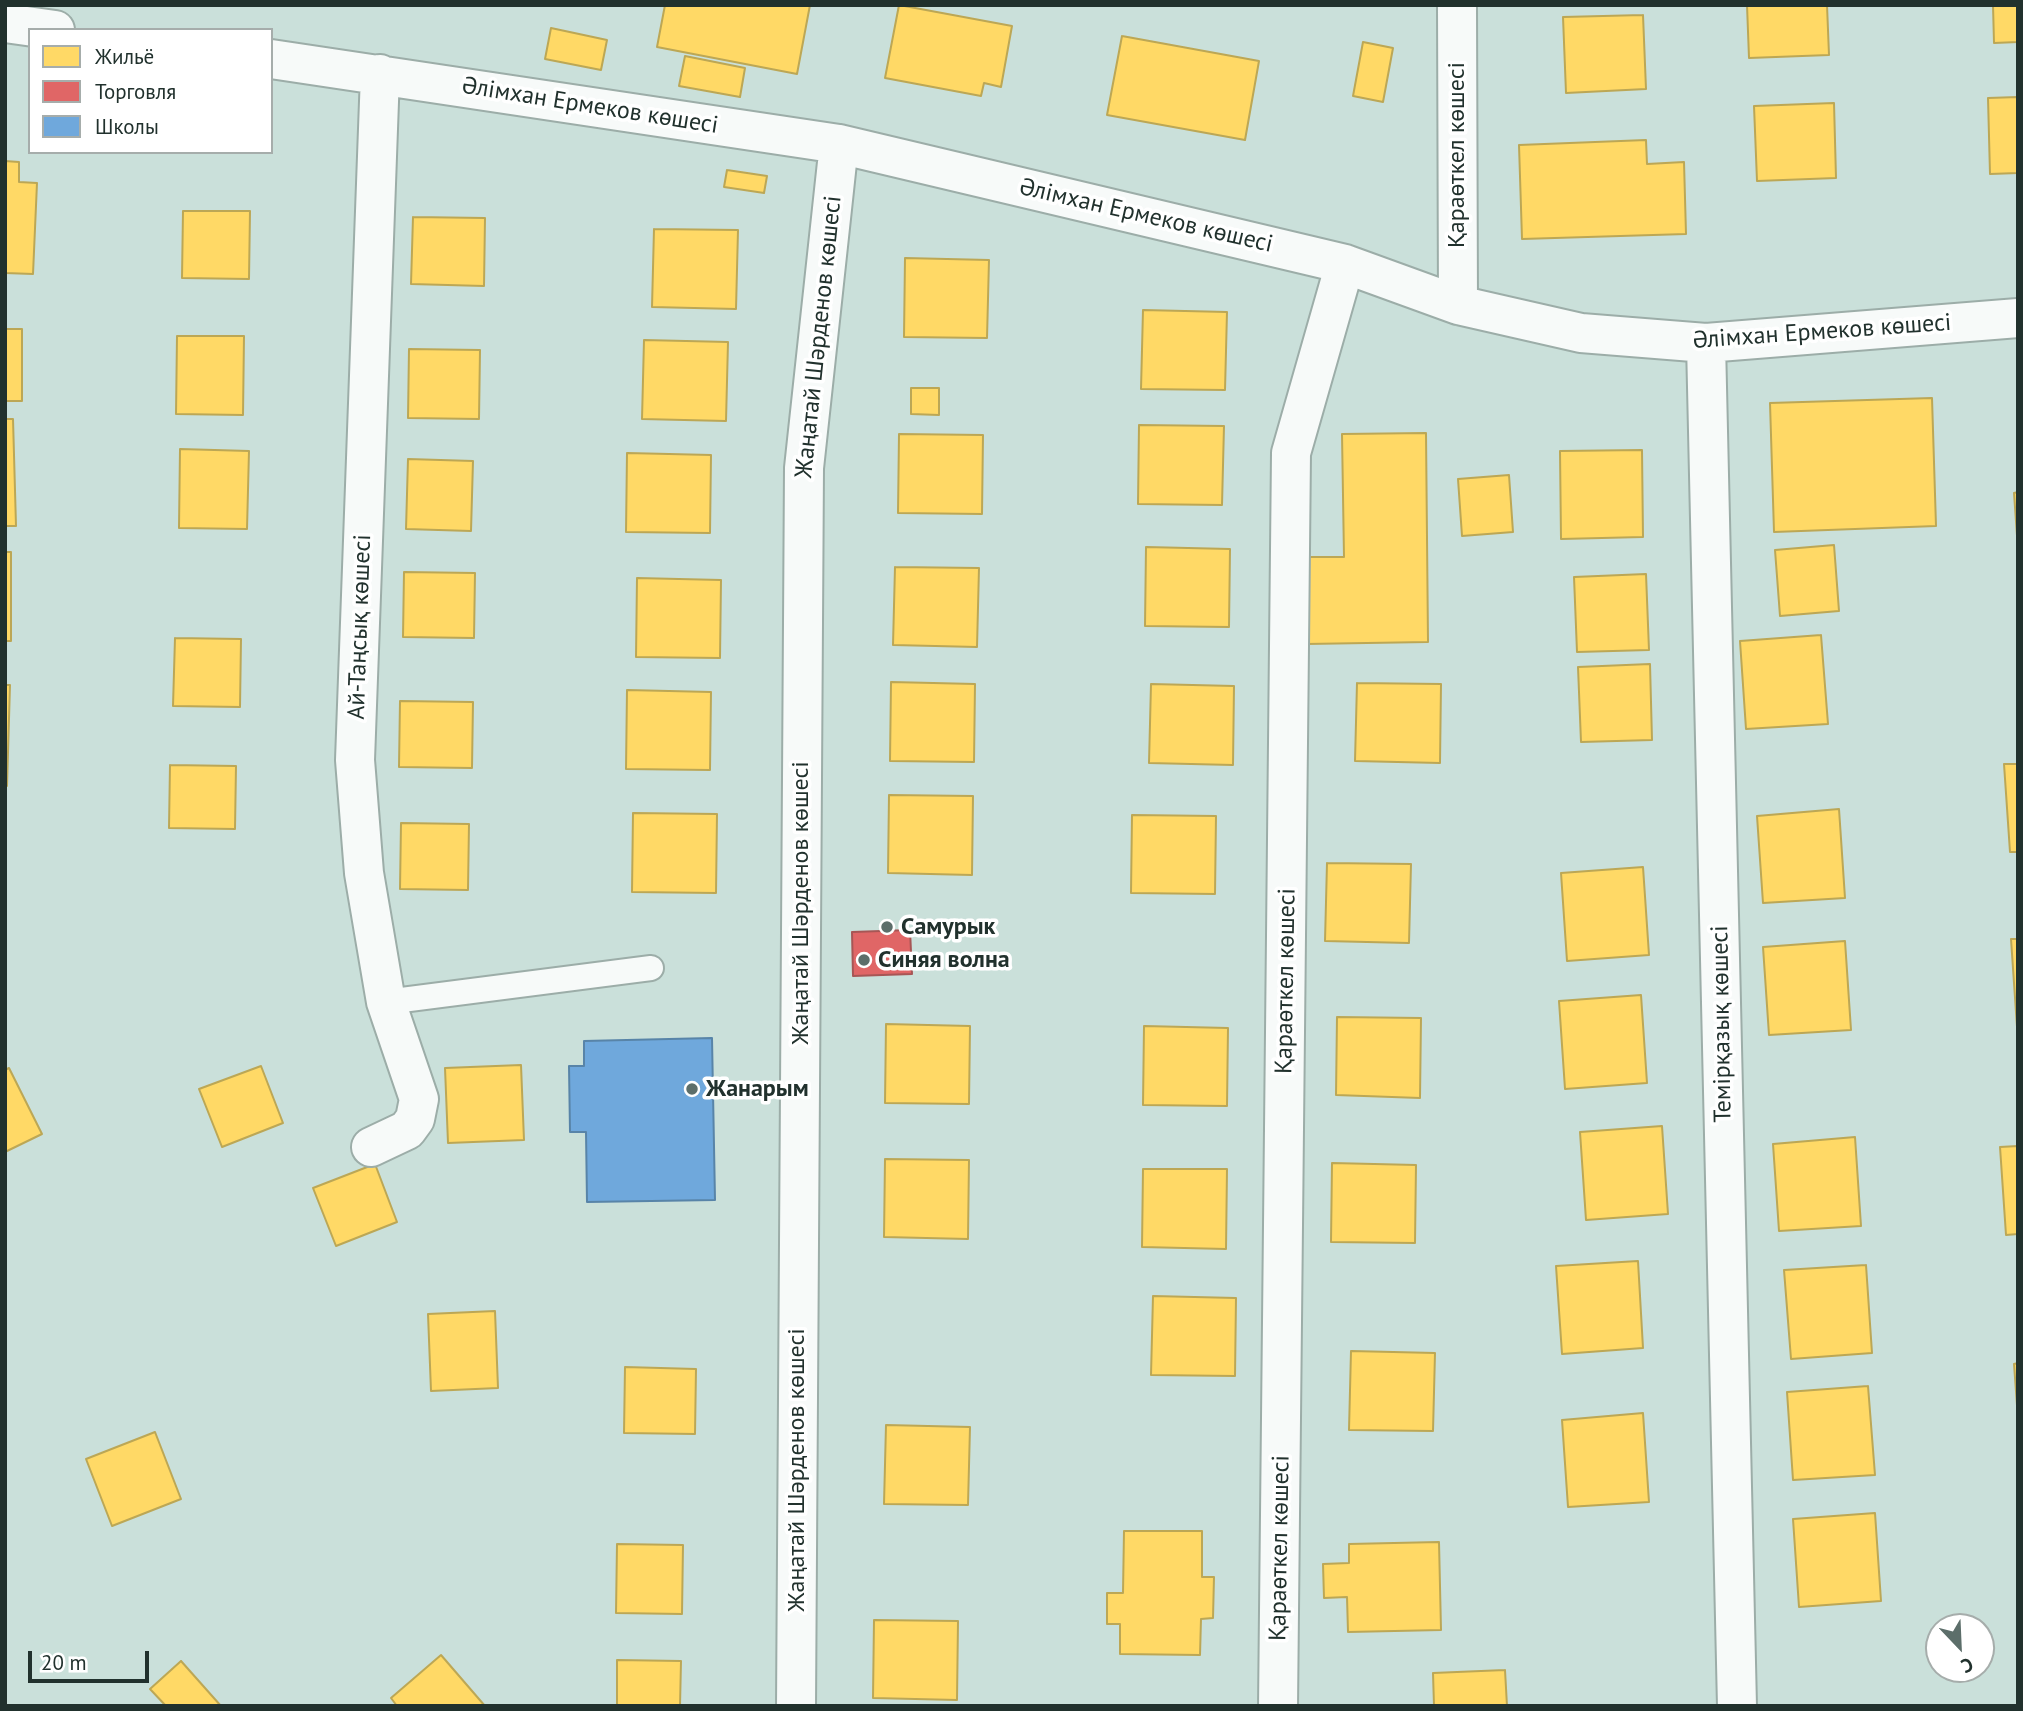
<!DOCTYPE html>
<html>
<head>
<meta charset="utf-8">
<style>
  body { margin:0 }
  #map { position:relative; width:2023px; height:1711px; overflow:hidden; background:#cae0da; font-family:"PT Sans",sans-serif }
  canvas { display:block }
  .frame { position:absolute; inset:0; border:7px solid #21312d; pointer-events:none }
  .legend { position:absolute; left:28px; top:28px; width:245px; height:126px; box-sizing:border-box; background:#fff; border:2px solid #a6adab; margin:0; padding:9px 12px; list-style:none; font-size:21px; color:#21312d }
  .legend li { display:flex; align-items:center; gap:14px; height:35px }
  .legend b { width:35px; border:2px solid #a6adab }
  .north { position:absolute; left:1925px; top:1613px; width:70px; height:70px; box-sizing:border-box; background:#fff; border:2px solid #a6adab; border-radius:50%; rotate:157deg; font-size:19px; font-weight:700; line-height:28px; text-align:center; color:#21312d }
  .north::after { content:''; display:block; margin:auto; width:24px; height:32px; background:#5c6e6a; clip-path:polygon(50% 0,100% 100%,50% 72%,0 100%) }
  .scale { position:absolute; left:28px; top:1651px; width:121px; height:32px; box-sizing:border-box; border:4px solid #21312d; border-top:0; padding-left:9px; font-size:21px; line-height:24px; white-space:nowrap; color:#21312d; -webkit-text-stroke:5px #fff; paint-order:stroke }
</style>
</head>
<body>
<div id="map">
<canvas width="2023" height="1711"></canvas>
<div class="frame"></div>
<ul class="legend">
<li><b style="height:19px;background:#ffd966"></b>Жильё</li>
<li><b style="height:19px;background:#e06666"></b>Торговля</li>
<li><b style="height:19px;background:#6fa8dc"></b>Школы</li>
</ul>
<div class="north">С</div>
<div class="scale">20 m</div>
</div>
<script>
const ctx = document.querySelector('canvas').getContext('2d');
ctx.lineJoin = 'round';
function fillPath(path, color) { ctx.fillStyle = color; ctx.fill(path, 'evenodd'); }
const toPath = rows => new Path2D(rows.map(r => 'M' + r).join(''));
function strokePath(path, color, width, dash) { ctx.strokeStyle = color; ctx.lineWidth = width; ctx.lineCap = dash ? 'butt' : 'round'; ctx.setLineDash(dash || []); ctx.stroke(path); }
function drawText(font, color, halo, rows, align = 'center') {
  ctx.font = font + ' "PT Sans",sans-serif'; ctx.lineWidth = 7; ctx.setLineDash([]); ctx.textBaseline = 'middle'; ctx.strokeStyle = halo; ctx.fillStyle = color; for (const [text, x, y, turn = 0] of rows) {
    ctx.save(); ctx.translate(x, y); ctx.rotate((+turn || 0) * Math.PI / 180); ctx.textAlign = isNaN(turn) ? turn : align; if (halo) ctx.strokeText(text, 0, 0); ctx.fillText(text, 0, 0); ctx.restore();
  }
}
const homes = toPath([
  [665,5,810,5,797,74,657,47,665,5],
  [899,5,1012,26,1001,87,984,83,981,96,885,78,899,5],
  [1747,5,1827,5,1829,55,1749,58,1747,5],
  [1993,5,2018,5,2018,42,1994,43,1993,5],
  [1643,15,1646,89,1566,93,1563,17,1643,15],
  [551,28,607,40,601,70,545,59,551,28],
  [1122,36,1259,61,1245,140,1107,115,1122,36],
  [1363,42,1393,48,1383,102,1353,96,1363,42],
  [685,56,745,68,740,97,679,86,685,56],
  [2018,97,2018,173,1990,174,1988,98,2018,97],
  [1834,103,1836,178,1757,181,1754,106,1834,103],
  [1646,140,1647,164,1684,162,1686,234,1522,239,1519,145,1646,140],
  [5,161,19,162,19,182,37,183,33,274,5,273,5,161],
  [727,170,767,176,764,193,724,187,727,170],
  [183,211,250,211,249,279,182,278,183,211],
  [413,217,485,218,484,286,411,284,413,217],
  [654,229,738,230,736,309,652,307,654,229],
  [905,258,989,260,987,338,904,337,905,258],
  [1143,310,1227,312,1225,390,1141,389,1143,310],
  [5,329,22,329,22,401,5,401,5,329],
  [177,336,244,336,243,415,176,414,177,336],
  [644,340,728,342,726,421,642,419,644,340],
  [409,349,480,350,479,419,408,418,409,349],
  [911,388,939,388,939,415,911,414,911,388],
  [1932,398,1936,526,1774,532,1770,403,1932,398],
  [5,419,13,419,16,526,5,526,5,419],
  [1139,425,1224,426,1222,505,1138,504,1139,425],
  [1426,433,1428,642,1306,644,1306,557,1344,557,1342,434,1426,433],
  [899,434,983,435,982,514,898,513,899,434],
  [180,449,249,451,247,529,179,528,180,449],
  [1642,450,1643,537,1561,539,1560,451,1642,450],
  [627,453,711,455,710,533,626,532,627,453],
  [408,459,473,461,471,531,406,529,408,459],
  [1509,475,1513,532,1462,536,1458,479,1509,475],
  [2018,492,2018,550,2014,493,2018,492],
  [1834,545,1839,611,1780,616,1775,550,1834,545],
  [1146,547,1230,549,1229,627,1145,626,1146,547],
  [5,552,11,552,11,641,5,641,5,552],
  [895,567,979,568,977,647,893,645,895,567],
  [404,572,475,573,474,638,403,637,404,572],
  [1646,574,1649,650,1577,652,1574,577,1646,574],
  [637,578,721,580,720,658,636,657,637,578],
  [1821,635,1828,724,1746,729,1740,641,1821,635],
  [175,638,241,639,240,707,173,706,175,638],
  [1650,664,1652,740,1581,742,1578,667,1650,664],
  [891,682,975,684,974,762,890,761,891,682],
  [1357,683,1441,684,1440,763,1355,761,1357,683],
  [1151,684,1234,686,1233,765,1149,763,1151,684],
  [5,685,10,685,7,786,5,786,5,685],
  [627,690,711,692,710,770,626,769,627,690],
  [400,701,473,702,472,768,399,767,400,701],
  [2004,764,2018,764,2018,852,2010,852,2004,764],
  [170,765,236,766,235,829,169,828,170,765],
  [889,795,973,796,972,875,888,873,889,795],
  [1839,809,1845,898,1763,903,1757,816,1839,809],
  [633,813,717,814,716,893,632,892,633,813],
  [1132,815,1216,816,1215,894,1131,893,1132,815],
  [401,823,469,824,468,890,400,889,401,823],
  [1327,863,1411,864,1409,943,1325,941,1327,863],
  [1643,867,1649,955,1567,961,1561,873,1643,867],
  [2011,939,2018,939,2018,1027,2017,1027,2011,939],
  [1845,941,1851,1030,1769,1035,1763,947,1845,941],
  [1641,995,1647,1083,1565,1089,1559,1001,1641,995],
  [1337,1017,1421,1018,1420,1098,1336,1095,1337,1017],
  [886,1024,970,1026,969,1104,885,1103,886,1024],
  [1144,1026,1228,1028,1227,1106,1143,1105,1144,1026],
  [521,1065,524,1140,448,1143,445,1068,521,1065],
  [261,1066,283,1123,222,1147,199,1089,261,1066],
  [9,1068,42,1134,5,1152,5,1070,9,1068],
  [1662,1126,1668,1214,1586,1220,1580,1132,1662,1126],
  [1855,1137,1861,1226,1779,1231,1773,1144,1855,1137],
  [2018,1146,2018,1234,2006,1235,2000,1147,2018,1146],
  [885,1159,969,1160,968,1239,884,1237,885,1159],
  [1332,1163,1416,1165,1415,1243,1331,1242,1332,1163],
  [375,1164,397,1222,336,1246,313,1188,375,1164],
  [1143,1169,1227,1169,1226,1249,1142,1247,1143,1169],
  [1638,1261,1643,1348,1562,1354,1556,1266,1638,1261],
  [1866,1265,1872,1353,1791,1359,1784,1270,1866,1265],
  [1153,1296,1236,1298,1235,1376,1151,1375,1153,1296],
  [495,1311,498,1388,431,1391,428,1314,495,1311],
  [1351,1351,1435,1353,1433,1431,1349,1430,1351,1351],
  [2018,1363,2018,1419,2014,1364,2018,1363],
  [625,1367,696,1369,695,1434,624,1433,625,1367],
  [1868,1386,1875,1475,1793,1480,1787,1392,1868,1386],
  [1643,1413,1649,1502,1568,1507,1562,1420,1643,1413],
  [886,1425,970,1427,968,1505,884,1504,886,1425],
  [155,1432,181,1499,112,1526,86,1459,155,1432],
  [1875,1513,1881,1601,1799,1607,1793,1519,1875,1513],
  [1124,1531,1202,1531,1202,1577,1214,1577,1213,1618,1201,1619,1200,1655,1120,1654,1120,1624,1107,1624,1107,1593,1123,1593,1124,1531],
  [1439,1542,1441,1630,1348,1632,1347,1597,1324,1598,1323,1564,1349,1563,1349,1544,1439,1542],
  [617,1544,683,1545,682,1614,616,1613,617,1544],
  [874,1620,958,1621,957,1700,873,1698,874,1620],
  [441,1655,485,1706,397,1706,391,1698,441,1655],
  [617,1660,681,1661,680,1706,617,1706,617,1660],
  [181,1661,221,1706,166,1706,150,1689,181,1661],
  [1505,1670,1507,1706,1434,1706,1433,1673,1505,1670]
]);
fillPath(homes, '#ffd966');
strokePath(homes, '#bca755', 2);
const shops = toPath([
  [910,930,912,974,853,976,852,932,910,930]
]);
fillPath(shops, '#e06666');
strokePath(shops, '#a75655', 2);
const schools = toPath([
  [712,1038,715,1200,587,1202,586,1132,570,1132,569,1066,584,1066,584,1041,712,1038]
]);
fillPath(schools, '#6fa8dc');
strokePath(schools, '#5884a8', 2);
const lane = toPath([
  [386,1002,651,968]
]);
const street = toPath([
  [1457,5,1458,305],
  [5,23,55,30],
  [271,59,839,144,1345,264,1458,305,1581,333,1706,343,2018,318],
  [1706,343,1737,1706],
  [371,1147,407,1130,415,1119,419,1099,386,1002,364,873,355,760,380,74],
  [796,1706,804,468,839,144],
  [1278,1706,1291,453,1345,264]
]);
strokePath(lane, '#9cada8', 28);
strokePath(street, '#9cada8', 42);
strokePath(lane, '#f7faf9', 24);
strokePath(street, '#f7faf9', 38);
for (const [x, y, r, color] of [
  [887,927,7,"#5c6e6a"],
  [864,960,7,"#5c6e6a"],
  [692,1089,7,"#5c6e6a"]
]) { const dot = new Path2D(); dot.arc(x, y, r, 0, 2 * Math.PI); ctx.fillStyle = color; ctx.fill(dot); strokePath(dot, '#fff', 2.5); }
drawText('24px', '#21312d', '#fff', [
  ["Әлімхан Ермеков көшесі",590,106,9],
  ["Қараөткел көшесі",1457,155,-90],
  ["Әлімхан Ермеков көшесі",1146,216,13],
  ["Әлімхан Ермеков көшесі",1822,332,-4],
  ["Жаңатай Шәрденов көшесі",819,337,-84],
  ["Ай-Таңсық көшесі",360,627,-88],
  ["Жаңатай Шәрденов көшесі",801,903,-90],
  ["Қараөткел көшесі",1286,981,-89],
  ["Темірқазық көшесі",1722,1024,-91],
  ["Жаңатай Шәрденов көшесі",797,1470,-90],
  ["Қараөткел көшесі",1280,1548,-89]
]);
drawText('bold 24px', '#21312d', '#fff', [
  ["Самурык",901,927],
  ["Синяя волна",878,960],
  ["Жанарым",706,1089]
], 'left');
</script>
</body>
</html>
